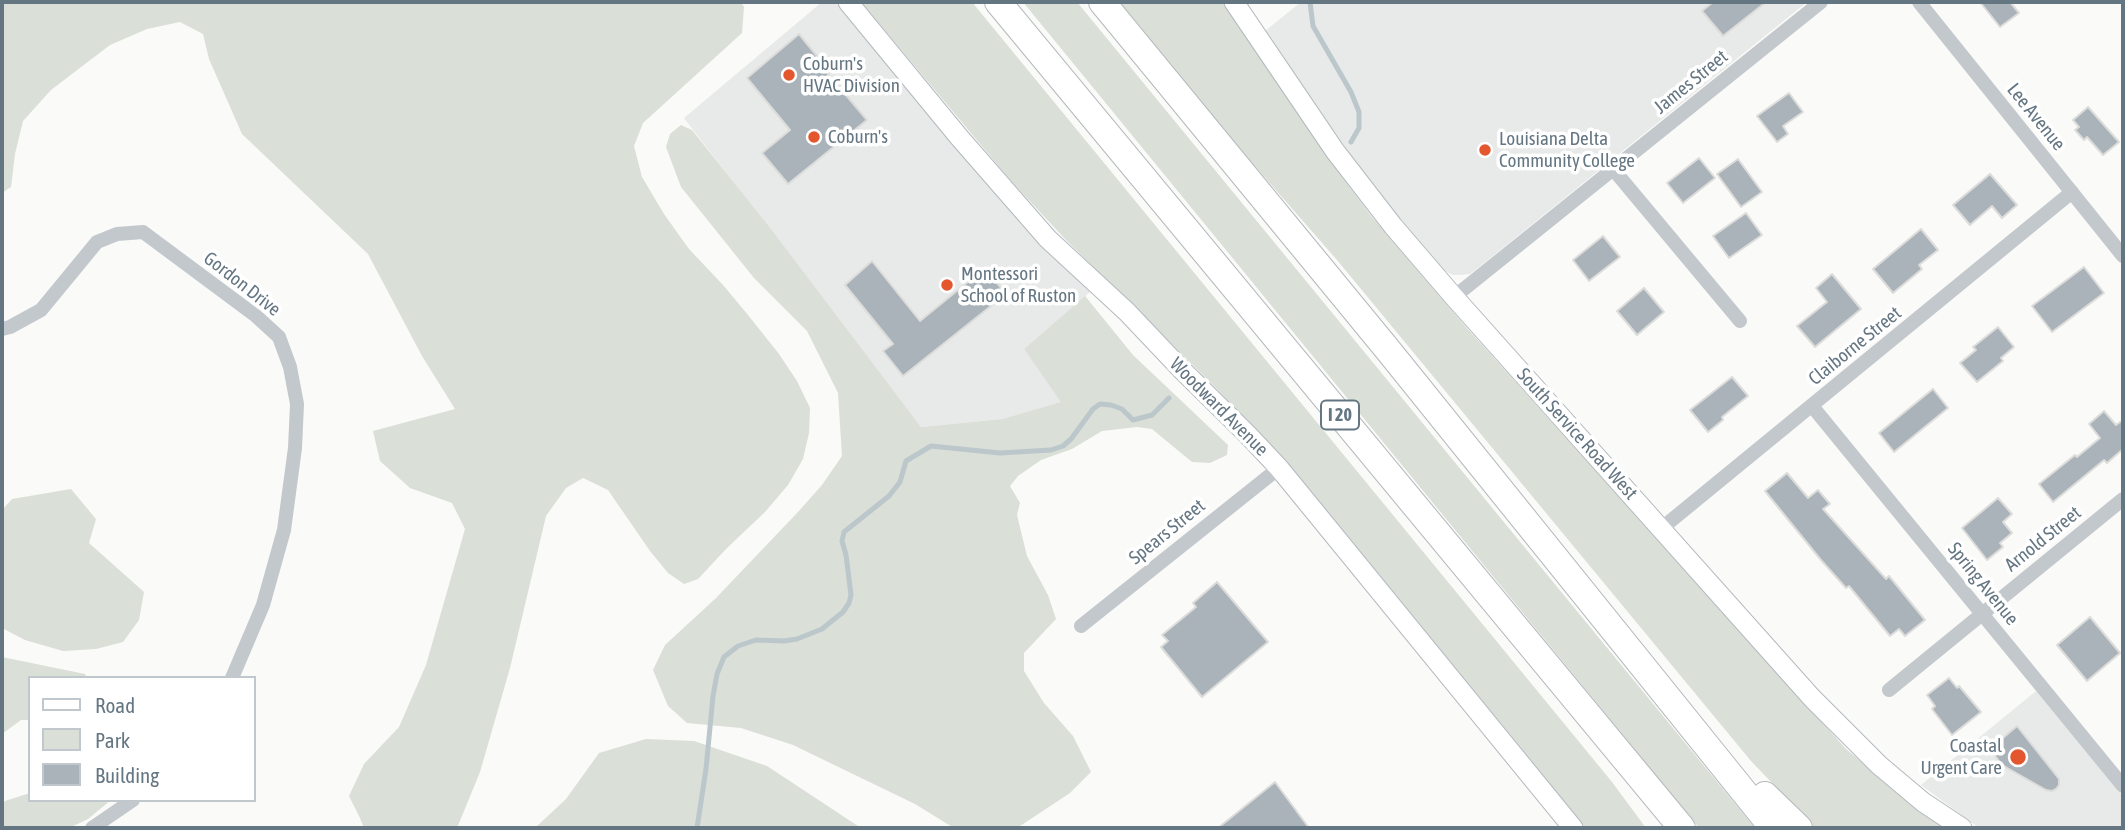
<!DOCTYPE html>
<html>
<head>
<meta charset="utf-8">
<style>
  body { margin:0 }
  #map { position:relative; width:2125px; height:830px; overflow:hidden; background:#fafaf8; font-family:"Asap Condensed",sans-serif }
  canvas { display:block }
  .frame { position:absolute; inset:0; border:4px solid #657683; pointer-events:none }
  .legend { position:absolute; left:28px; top:676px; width:228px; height:126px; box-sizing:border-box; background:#fff; border:2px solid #c1c8cd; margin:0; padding:9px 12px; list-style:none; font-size:21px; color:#657683 }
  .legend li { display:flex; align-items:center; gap:14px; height:35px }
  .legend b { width:35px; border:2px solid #c1c8cd }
</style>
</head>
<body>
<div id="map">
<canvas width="2125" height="830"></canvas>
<div class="frame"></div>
<ul class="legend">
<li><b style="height:9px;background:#fff"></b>Road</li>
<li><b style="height:19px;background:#dadfd7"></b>Park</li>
<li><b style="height:19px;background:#aab3b9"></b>Building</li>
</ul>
</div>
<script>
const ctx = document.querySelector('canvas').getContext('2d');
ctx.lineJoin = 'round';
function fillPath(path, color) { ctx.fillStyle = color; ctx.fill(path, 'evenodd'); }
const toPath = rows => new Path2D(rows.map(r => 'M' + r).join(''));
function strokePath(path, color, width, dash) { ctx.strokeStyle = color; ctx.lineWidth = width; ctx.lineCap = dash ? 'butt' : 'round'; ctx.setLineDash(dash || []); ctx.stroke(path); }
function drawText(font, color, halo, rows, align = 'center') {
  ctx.font = font + ' "Asap Condensed",sans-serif'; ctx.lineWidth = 7; ctx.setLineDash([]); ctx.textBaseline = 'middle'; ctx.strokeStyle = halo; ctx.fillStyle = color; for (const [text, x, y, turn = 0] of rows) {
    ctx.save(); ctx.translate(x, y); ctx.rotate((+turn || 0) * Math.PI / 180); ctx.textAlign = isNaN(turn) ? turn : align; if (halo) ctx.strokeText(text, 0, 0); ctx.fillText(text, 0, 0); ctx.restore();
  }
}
fillPath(toPath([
  [822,2,838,2,995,193,1026,228,1090,292,1024,349,1062,402,1002,419,921,427,684,118],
  [1301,2,1807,2,1478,268,1470,274,1460,275,1453,275,1445,271,1434,262,1371,184,1265,31],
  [2036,691,2123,797,2123,828,1979,828,1921,785]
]), '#e8e9e9');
fillPath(toPath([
  [2,2,741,2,744,7,742,33,643,123,634,146,642,177,664,214,689,249,723,285,748,315,779,354,797,381,810,408,809,433,803,459,788,485,765,512,727,548,698,579,684,584,668,573,650,551,608,490,583,478,566,488,546,516,510,668,480,772,457,828,364,828,360,818,349,796,364,764,399,727,426,665,465,529,452,503,410,488,380,461,373,431,455,409,422,356,368,254,242,134,209,59,203,34,180,22,147,29,110,45,51,90,23,121,15,154,11,187,2,193],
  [861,2,972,2,1498,643,1612,782,1646,828,1583,828,1535,765,1302,480,1216,388,1065,239,1012,182],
  [1023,2,1077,2,1755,828,1699,828],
  [1117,2,1225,2,1342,177,1372,217,1466,327,1846,749,1915,807,1947,828,1815,828,1751,761,1337,260,1239,148],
  [681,125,692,130,770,228,921,427,1002,419,1061,402,1024,349,1085,296,1133,355,1228,445,1227,455,1210,463,1192,462,1152,429,1137,427,1102,431,1072,449,1041,460,1018,476,1010,486,1020,503,1017,515,1027,556,1048,595,1056,619,1024,653,1024,671,1044,703,1073,736,1091,772,1070,793,1017,828,954,828,915,804,793,745,741,728,687,723,668,706,653,670,665,645,716,598,798,512,822,485,842,456,838,393,807,331,754,278,681,187,666,147,670,134],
  [71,489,96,519,89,543,144,592,139,620,123,642,96,649,63,651,25,640,2,628,2,510,12,499],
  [2,657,85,674,87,678,30,678,30,720,21,720,2,734],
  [646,739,694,741,767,766,861,828,535,828,566,799,599,753],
  [30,793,30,800,111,800,88,819,69,828,2,828,2,805,5,801]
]), '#dadfd7');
strokePath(toPath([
  [1310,2,1313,26,1351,92,1359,112,1359,128,1351,142],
  [697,828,706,769,713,696,717,674,724,657,738,646,756,640,784,641,797,639,822,629,843,612,849,603,851,595,846,555,842,541,844,532,889,496,900,482,906,461,931,446,1000,453,1051,450,1063,446,1071,439,1093,409,1100,404,1111,405,1122,409,1133,420,1152,415,1169,398]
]), '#bbc7cb', 5);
const building = toPath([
  [1713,2,1766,2,1723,36,1702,11,1713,2],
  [1980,2,2010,2,2019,13,2000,27,1980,2],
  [799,34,830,72,828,74,867,120,788,184,762,153,790,130,747,78,799,34],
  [1789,93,1803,112,1783,126,1788,134,1777,142,1757,116,1789,93],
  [2088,107,2119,142,2103,155,2087,137,2084,140,2075,130,2079,127,2073,120,2088,107],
  [1699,158,1715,178,1683,203,1667,183,1699,158],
  [1738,159,1762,192,1741,207,1717,174,1738,159],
  [1990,174,2017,205,2002,218,1992,206,1970,225,1953,205,1990,174],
  [1746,213,1762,235,1729,258,1713,236,1746,213],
  [1921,229,1938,250,1919,265,1922,269,1893,293,1873,269,1921,229],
  [1603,236,1620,257,1589,281,1573,260,1603,236],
  [872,261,920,321,985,268,1006,294,903,376,883,351,893,344,845,285,872,261],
  [2084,267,2104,293,2052,332,2032,306,2084,267],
  [1832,274,1861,309,1815,347,1797,326,1827,302,1816,288,1832,274],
  [1644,288,1664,312,1637,335,1617,311,1644,288],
  [1998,327,2014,347,2001,358,2003,361,1977,382,1960,363,1976,350,1973,347,1998,327],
  [1732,377,1748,396,1722,417,1723,420,1708,432,1690,410,1732,377],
  [1933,389,1948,408,1894,452,1879,433,1933,389],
  [2104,411,2116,425,2123,420,2123,449,2107,463,2104,460,2053,502,2039,484,2075,455,2077,457,2100,438,2089,424,2104,411],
  [1787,473,1808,498,1818,490,1830,504,1823,509,1886,579,1889,576,1925,620,1905,636,1899,629,1890,636,1849,586,1846,588,1821,560,1765,491,1787,473],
  [1998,498,2012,514,2003,522,2012,533,2000,543,2003,547,1987,560,1962,528,1998,498],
  [1217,582,1268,642,1202,697,1161,647,1168,641,1162,635,1196,607,1193,603,1217,582],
  [2090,617,2120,653,2087,681,2057,645,2090,617],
  [1949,678,1957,688,1959,686,1981,712,1952,735,1932,709,1935,706,1927,695,1949,678],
  [2017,726,2059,779,2059,785,2056,789,2052,791,2046,790,2002,765,1990,749,2017,726],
  [1275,782,1309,828,1218,828,1275,782]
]);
fillPath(building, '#aab3b9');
strokePath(building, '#dcdcda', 2);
const secondary = toPath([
  [848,2,959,137,1048,239,1127,312,1182,370,1248,435,1279,468,1573,828],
  [1234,2,1335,151,1393,226,1454,297,1812,698,1879,765,1923,802,1962,828]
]);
const motorway = toPath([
  [998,2,1682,828],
  [1102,2,1388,350,1773,828],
  [1765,795,1799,828]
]);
strokePath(secondary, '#b3babf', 21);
strokePath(motorway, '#b4b9bd', 28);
strokePath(toPath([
  [1919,2,2123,256],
  [1613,169,1740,321],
  [1454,297,1821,2],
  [2,329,10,327,41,310,97,242,117,234,143,232,256,316,279,337,290,367,297,404,295,448,284,530,263,605,232,678],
  [1812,406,2123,786],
  [1662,528,2072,192],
  [1081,626,1279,468],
  [1889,690,2123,499],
  [92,828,133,800]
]), '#c3c8cc', 14);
strokePath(secondary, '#fff', 19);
strokePath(motorway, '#fff', 26);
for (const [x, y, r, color] of [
  [789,75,7,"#e4572e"],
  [814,137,7,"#e4572e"],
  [1485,150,7,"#e4572e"],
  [947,285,7,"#e4572e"],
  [2018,757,9,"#e4572e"]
]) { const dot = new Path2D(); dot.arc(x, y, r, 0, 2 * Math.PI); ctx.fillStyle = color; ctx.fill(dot); strokePath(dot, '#fff', 2.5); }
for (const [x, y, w] of [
  [1340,415,38]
]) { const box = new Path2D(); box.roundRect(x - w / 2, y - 14.5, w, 29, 5); ctx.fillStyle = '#fff'; ctx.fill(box); strokePath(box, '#657683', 2); }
drawText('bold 18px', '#657683', null, [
  ["I 20",1340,415]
]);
drawText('19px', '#657683', '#fff', [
  ["Coburn's",803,64],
  ["HVAC Division",803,86],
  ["Coburn's",828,137],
  ["Louisiana Delta",1499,139],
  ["Community College",1499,161],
  ["Montessori",961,274],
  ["School of Ruston",961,296],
  ["Coastal",2002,746,"right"],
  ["Urgent Care",2002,768,"right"]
], 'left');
drawText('19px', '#657683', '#fff', [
  ["James Street",1691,82,-39],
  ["Lee Avenue",2036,117,51],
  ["Gordon Drive",242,284,38],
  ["Claiborne Street",1855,346,-39],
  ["Woodward Avenue",1219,407,45],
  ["South Service Road West",1577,434,48],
  ["Spears Street",1167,532,-39],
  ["Arnold Street",2043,539,-39],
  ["Spring Avenue",1983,584,51]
]);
</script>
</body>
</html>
